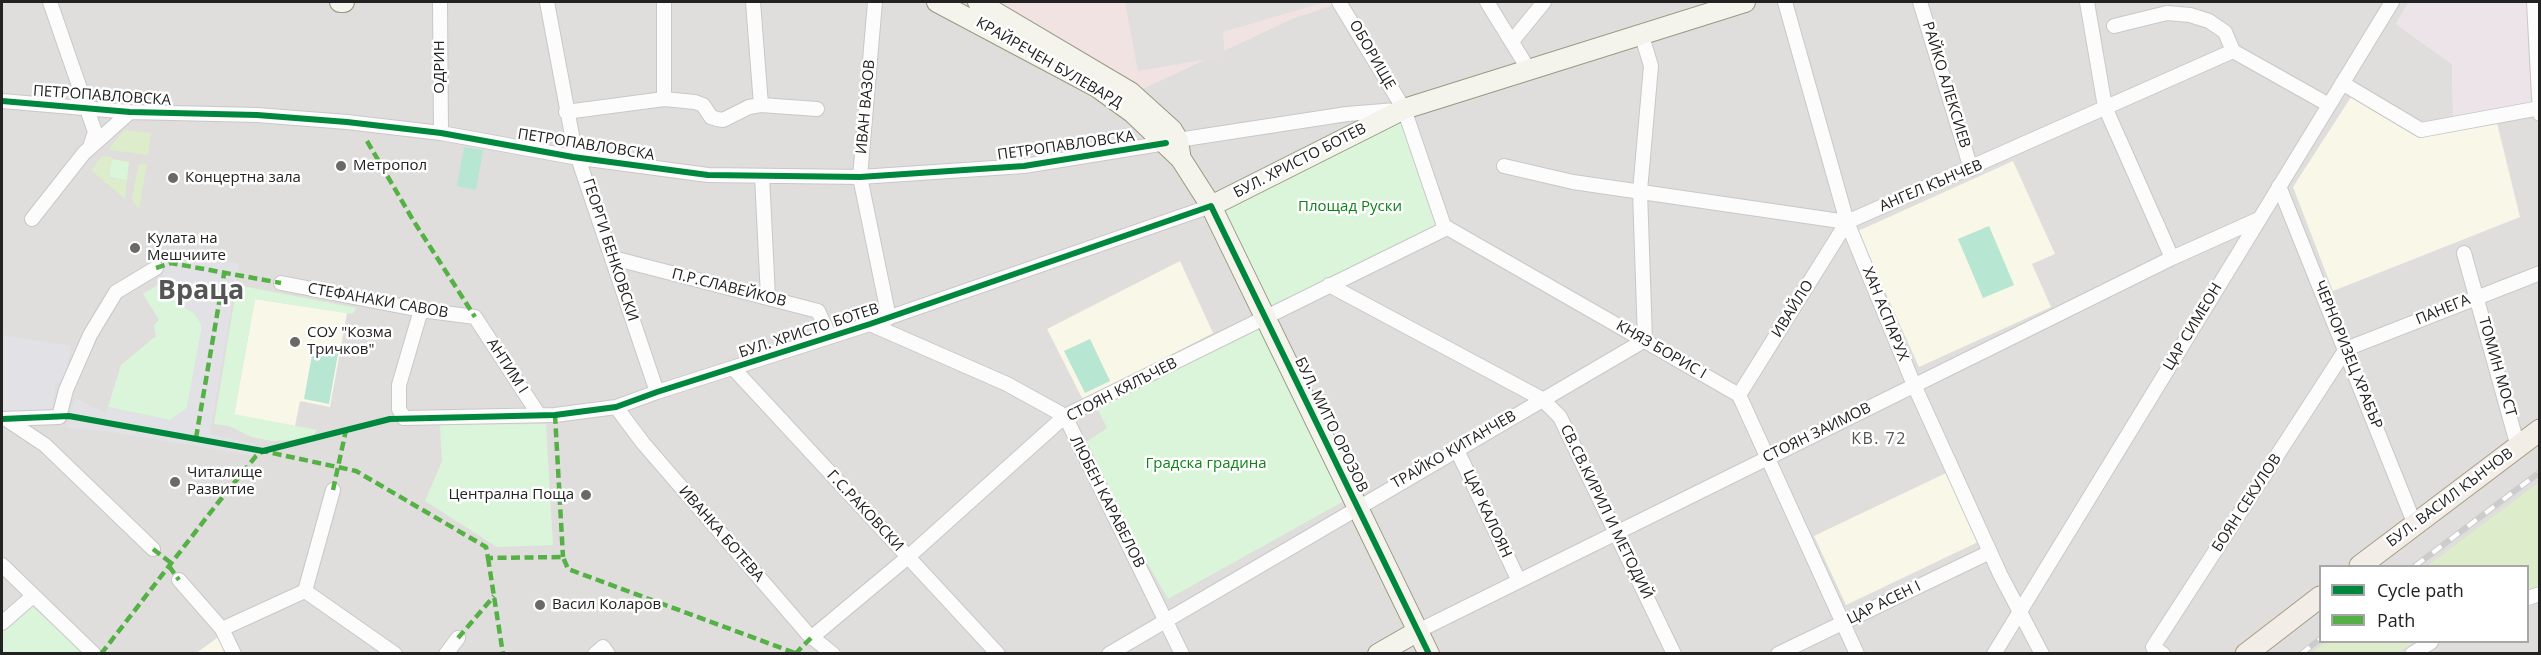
<!DOCTYPE html>
<html>
<head>
<meta charset="utf-8">
<style>
  body { margin:0 }
  #map { position:relative; width:2541px; height:655px; overflow:hidden; background:#f0eeeb; font-family:"Open Sans",sans-serif }
  canvas { display:block }
  .frame { position:absolute; inset:0; border:3px solid #222; pointer-events:none }
  .legend { position:absolute; left:2319px; top:565px; width:210px; height:78px; box-sizing:border-box; background:#fff; border:2px solid #a7a7a7; margin:0; padding:8px 10px; list-style:none; font-size:18px; color:#222 }
  .legend li { display:flex; align-items:center; gap:12px; height:30px }
  .legend b { width:30px; border:2px solid #a7a7a7 }
</style>
</head>
<body>
<div id="map">
<canvas width="2541" height="655"></canvas>
<div class="frame"></div>
<ul class="legend">
<li><b style="height:8px;background:#00873e"></b>Cycle path</li>
<li><b style="height:8px;background:#55b145"></b>Path</li>
</ul>
</div>
<script>
const ctx = document.querySelector('canvas').getContext('2d');
ctx.lineJoin = 'round';
function fillPath(path, color) { ctx.fillStyle = color; ctx.fill(path, 'evenodd'); }
const toPath = rows => new Path2D(rows.map(r => 'M' + r).join(''));
function strokePath(path, color, width, dash) { ctx.strokeStyle = color; ctx.lineWidth = width; ctx.lineCap = dash ? 'butt' : 'round'; ctx.setLineDash(dash || []); ctx.stroke(path); }
function drawText(font, color, halo, rows, align = 'center') {
  ctx.font = font + ' "Open Sans",sans-serif'; ctx.lineWidth = 5; ctx.setLineDash([]); ctx.textBaseline = 'middle'; ctx.strokeStyle = halo; ctx.fillStyle = color; for (const [text, x, y, turn = 0] of rows) {
    ctx.save(); ctx.translate(x, y); ctx.rotate((+turn || 0) * Math.PI / 180); ctx.textAlign = isNaN(turn) ? turn : align; if (halo) ctx.strokeText(text, 0, 0); ctx.fillText(text, 0, 0); ctx.restore();
  }
}
fillPath(toPath([
  [2,2,2409,2,2396,24,2452,64,2453,117,2527,2,2539,2,2539,653,2,653],
  [2320,566,2528,566,2528,642,2320,642]
]), '#dfdedc');
fillPath(toPath([
  [990,2,1339,2,1340,3,1292,19,1143,89]
]), '#f1e3e1');
fillPath(toPath([
  [2409,2,2527,2,2531,103,2453,118,2452,64,2396,24]
]), '#ede4e9');
fillPath(toPath([
  [2351,97,2420,138,2497,123,2520,217,2333,291,2293,187],
  [2013,161,2055,254,2032,264,2051,307,1919,367,1858,231],
  [1180,261,1213,333,1083,400,1047,329],
  [255,299,347,313,330,407,300,401,295,426,234,415],
  [1946,473,1978,542,1846,605,1814,536],
  [221,635,229,654,195,654]
]), '#f8f7e8');
fillPath(toPath([
  [124,130,151,133,148,155,111,150,110,147],
  [102,156,112,157,109,178,127,180,125,199,91,170],
  [147,164,139,209,132,200,138,165],
  [2539,482,2539,586,2528,592,2528,566,2427,566],
  [2327,642,2415,642,2396,653,2311,653]
]), '#ddeccb');
fillPath(toPath([
  [1401,120,1439,226,1267,309,1220,211],
  [112,159,129,162,127,180,109,177],
  [167,279,185,308,194,313,202,326,187,408,170,420,108,407,121,365,156,336,154,325,159,320,143,294],
  [237,285,357,308,352,314,255,299,234,414,317,430,310,439,272,441,252,437,229,426,214,424],
  [1258,327,1344,501,1168,599,1080,446,1107,428,1097,408],
  [546,424,553,545,497,547,425,501,442,461,440,425],
  [30,604,84,653,2,653,2,628]
]), '#daf5da');
fillPath(toPath([
  [464,147,483,150,476,190,457,186],
  [1989,226,2014,285,1983,298,1958,239],
  [1090,339,1110,381,1085,393,1064,351],
  [314,344,339,348,329,404,304,399]
]), '#b7e6d2');
fillPath(toPath([
  [1125,2,1325,2,1223,32,1225,56,1138,71],
  [123,125,124,128,80,180,73,173]
]), '#e0dfde');
fillPath(toPath([
  [183,251,239,264,210,434,256,444,256,456,106,431,67,428,75,398,105,413,108,407,170,420,187,408,202,326,194,313,185,308,167,279,159,273,152,256],
  [2,335,71,346,65,378,56,384,50,414,2,415]
]), '#e2e1e5');
const street = toPath([
  [50,2,95,132,90,147],
  [440,2,441,133],
  [547,2,574,146,657,392],
  [753,2,761,105],
  [875,2,860,177,889,318],
  [1339,2,1404,109,1444,226,1739,395,1857,654],
  [1487,2,1529,70],
  [1785,2,1847,222,1914,385,2000,574,2042,654],
  [1920,2,1971,169],
  [2087,2,2105,107,2172,258],
  [2534,2,2540,114],
  [2114,26,2167,13,2190,15,2209,21,2225,32,2233,51],
  [1513,40,1544,2],
  [2342,83,2421,130,2540,108],
  [664,99,664,2],
  [2,101,130,112,257,115,347,122,441,133,573,157,708,175,860,177,1024,166,1166,143],
  [566,112,664,99,695,102,703,105,711,117,717,119,723,120,749,107,761,105,817,109],
  [1178,140,1347,114,1396,110],
  [1504,166,1573,182,1847,222,2233,51,2329,105],
  [762,176,768,297],
  [2279,186,2415,525],
  [32,219,84,153,130,112],
  [2464,253,2518,447],
  [613,258,818,311,830,337],
  [281,283,421,310,475,317,539,415],
  [1329,285,1542,399,1560,417,1674,654],
  [421,310,399,385,399,409,404,418,555,415,616,407,657,392,870,324,1211,206],
  [870,324,1007,384,1065,416,1182,654],
  [733,368,998,654],
  [1739,395,1847,222],
  [616,407,643,443,808,634,833,654],
  [2,419,59,417,66,390,90,335,116,292,156,268],
  [6,419,45,445,153,549],
  [1456,448,1518,579],
  [2,565,94,654],
  [179,580,222,629,234,654],
  [305,591,395,654],
  [2528,598,2540,594],
  [2,623,33,596],
  [222,629,305,591,333,490],
  [1418,631,2172,258,2259,219],
  [811,638,908,557,1065,416,1447,228],
  [446,654,458,638],
  [595,654,603,647,608,654],
  [1109,654,1645,340,1640,191,1651,66,1641,33],
  [1778,654,1990,552],
  [1994,654,2392,2],
  [2163,654,2153,647,2346,349,2540,273],
  [2412,654,2431,642]
]);
const secondary = toPath([
  [340,2,344,2],
  [937,2,1097,87,1133,113,1181,159,1211,206,1429,654],
  [978,2,1130,92,1172,130,1178,140,1180,154],
  [1211,206,1404,109,1745,2],
  [1378,654,1418,631]
]);
const primary = toPath([
  [2360,566,2540,430],
  [2246,654,2320,597]
]);
strokePath(street, '#c9c8c7', 16);
strokePath(secondary, '#999a82', 22);
strokePath(primary, '#a79c86', 23);
strokePath(street, '#fdfcfc', 14);
strokePath(secondary, '#f4f4ed', 20);
strokePath(primary, '#f3ede7', 21);
const rail = toPath([
  [2415,566,2540,472],
  [2301,654,2320,639]
]);
strokePath(rail, '#ccc', 6);
strokePath(rail, '#fff', 4, [11]);
strokePath(toPath([
  [367,141,413,220,475,317],
  [156,268,171,263,281,283],
  [555,415,563,557],
  [196,438,224,274],
  [333,490,346,430],
  [153,549,171,563],
  [488,558,503,654],
  [169,566,179,580],
  [458,638,494,596],
  [101,654,217,504,256,456,263,451,356,471,486,547,488,558,563,557,568,569,795,653],
  [795,654,811,638]
]), '#55b145', 4.5, [9, 4.5]);
strokePath(toPath([
  [2,101,130,112,257,115,347,122,441,133,573,157,708,175,860,177,1024,166,1166,143],
  [2,419,69,416,263,451,390,419,555,415,616,407,657,392,870,324,1211,206,1429,654]
]), '#00873e', 6);
for (const [x, y, r, color] of [
  [341,166,6,"#6a6968"],
  [173,178,6,"#6a6968"],
  [135,248,6,"#6a6968"],
  [295,342,6,"#6a6968"],
  [175,482,6,"#6a6968"],
  [586,495,6,"#6a6968"],
  [540,605,6,"#6a6968"]
]) { const dot = new Path2D(); dot.arc(x, y, r, 0, 2 * Math.PI); ctx.fillStyle = color; ctx.fill(dot); strokePath(dot, '#fff', 2); }
drawText('15px', '#222', '#fff', [
  ["ОБОРИЩЕ",1372,55,60],
  ["КРАЙРЕЧЕН БУЛЕВАРД",1049,63,30],
  ["ОДРИН",440,67,-90],
  ["РАЙКО АЛЕКСИЕВ",1946,85,73],
  ["ПЕТРОПАВЛОВСКА",102,96,4],
  ["ИВАН ВАЗОВ",866,107,-85],
  ["ПЕТРОПАВЛОВСКА",586,145,9],
  ["ПЕТРОПАВЛОВСКА",1066,146,-8],
  ["БУЛ. ХРИСТО БОТЕВ",1300,161,-27],
  ["АНГЕЛ КЪНЧЕВ",1931,186,-23],
  ["ГЕОРГИ БЕНКОВСКИ",610,250,72],
  ["П.Р.СЛАВЕЙКОВ",729,288,14],
  ["СТЕФАНАКИ САВОВ",378,301,10],
  ["ИВАЙЛО",1793,309,-58],
  ["ПАНЕГА",2443,310,-22],
  ["ХАН АСПАРУХ",1885,314,68],
  ["ЦАР СИМЕОН",2193,327,-59],
  ["БУЛ. ХРИСТО БОТЕВ",809,331,-18],
  ["КНЯЗ БОРИС I",1661,350,30],
  ["ЧЕРНОРИЗЕЦ ХРАБЪР",2348,355,68],
  ["АНТИМ I",507,366,57],
  ["ТОМИН МОСТ",2497,367,74],
  ["СТОЯН КЯЛЪЧЕВ",1122,390,-27],
  ["БУЛ. МИТО ОРОЗОВ",1331,425,64],
  ["СТОЯН ЗАИМОВ",1817,433,-26],
  ["ТРАЙКО КИТАНЧЕВ",1454,450,-30],
  ["БУЛ. ВАСИЛ КЪНЧОВ",2450,498,-37],
  ["ЛЮБЕН КАРАВЕЛОВ",1107,502,63],
  ["БОЯН СЕКУЛОВ",2247,503,-57],
  ["Г.С.РАКОВСКИ",865,511,47],
  ["СВ.СВ.КИРИЛ И МЕТОДИЙ",1606,512,64],
  ["ЦАР КАЛОЯН",1487,514,65],
  ["ИВАНКА БОТЕВА",721,534,49],
  ["ЦАР АСЕН I",1884,603,-26]
]);
drawText('15px', '#222', '#fff', [
  ["Метропол",353,166],
  ["Концертна зала",185,178],
  ["Кулата на",147,239],
  ["Мешчиите",147,256],
  ["СОУ \"Козма",307,333],
  ["Тричков\"",307,350],
  ["Читалище",187,473],
  ["Развитие",187,490],
  ["Централна Поща",574,495,"right"],
  ["Васил Коларов",552,605]
], 'left');
drawText('15px', '#0c8416', '#fff', [
  ["Площад Руски",1350,207],
  ["Градска градина",1206,464]
]);
ctx.letterSpacing = '1.5px';
drawText('16px', '#555', '#fff', [
  ["КВ. 72",1879,439]
]);
ctx.letterSpacing = '0px';
drawText('bold 27px', '#555', '#fff', [
  ["Враца",201,291]
]);
</script>
</body>
</html>
